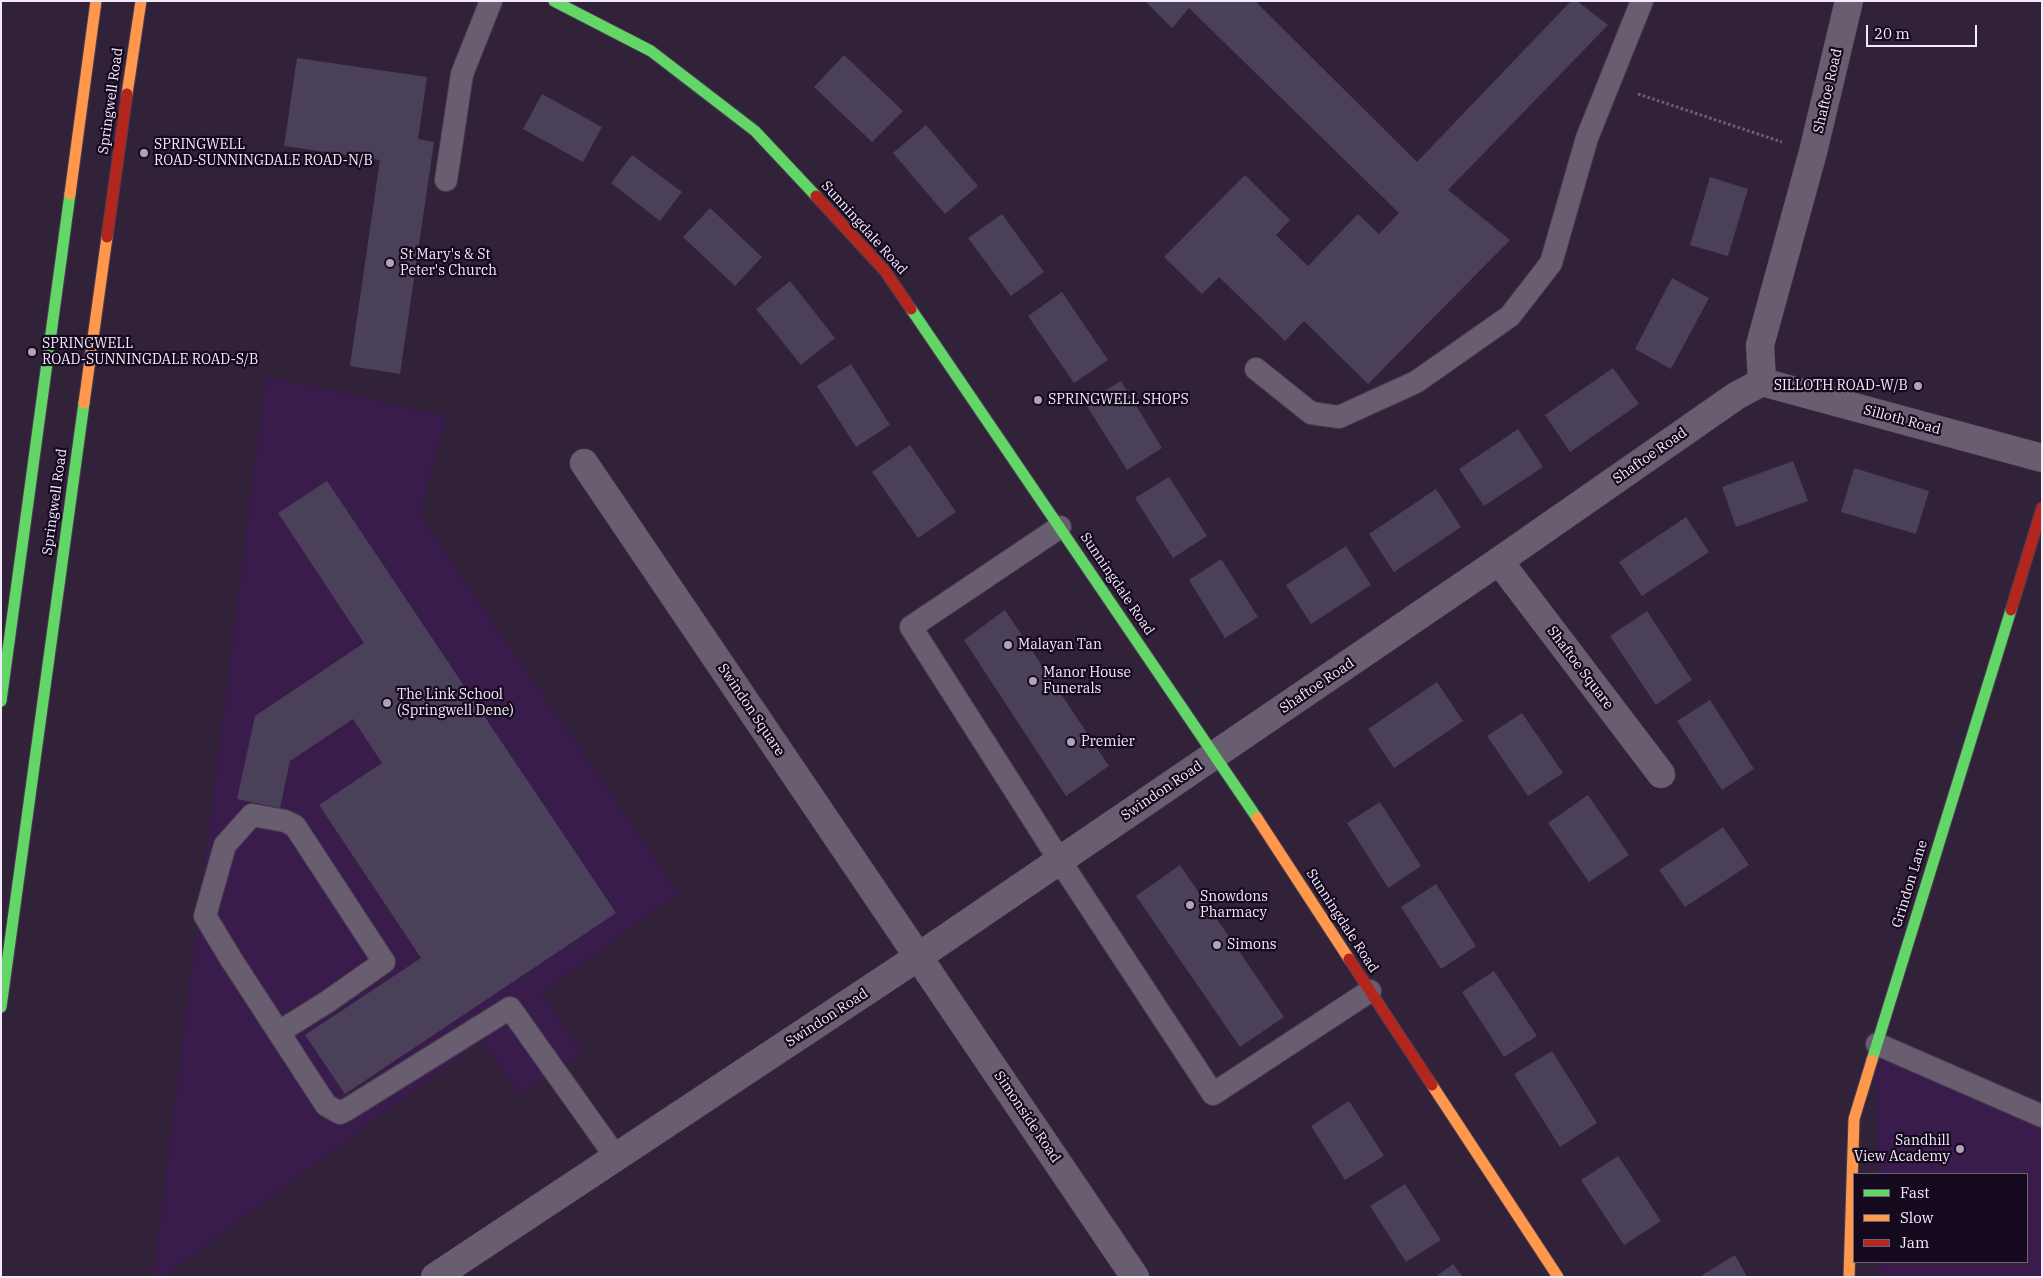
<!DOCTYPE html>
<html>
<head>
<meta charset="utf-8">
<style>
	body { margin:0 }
	#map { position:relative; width:2043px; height:1278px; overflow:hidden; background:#31223a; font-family:"IBM Plex Serif",serif }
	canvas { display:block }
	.frame { position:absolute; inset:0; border:2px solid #f3eafb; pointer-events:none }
	.legend { position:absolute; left:1853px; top:1173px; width:175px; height:90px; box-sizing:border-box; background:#15091d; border:1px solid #6e6376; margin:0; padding:6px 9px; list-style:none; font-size:15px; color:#f3eafb }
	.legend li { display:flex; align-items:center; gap:10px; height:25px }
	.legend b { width:25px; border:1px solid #6e6376 }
	.scale { position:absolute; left:1866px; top:25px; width:111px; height:22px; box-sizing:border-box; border:2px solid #f3eafb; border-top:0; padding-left:6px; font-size:15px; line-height:18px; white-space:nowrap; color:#f3eafb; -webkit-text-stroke:4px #15091d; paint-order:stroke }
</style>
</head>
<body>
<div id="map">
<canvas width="2043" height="1278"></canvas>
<div class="frame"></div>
<ul class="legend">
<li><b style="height:6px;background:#63d668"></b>Fast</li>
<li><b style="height:6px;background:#ff974d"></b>Slow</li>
<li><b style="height:6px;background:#b3261e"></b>Jam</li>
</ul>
<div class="scale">20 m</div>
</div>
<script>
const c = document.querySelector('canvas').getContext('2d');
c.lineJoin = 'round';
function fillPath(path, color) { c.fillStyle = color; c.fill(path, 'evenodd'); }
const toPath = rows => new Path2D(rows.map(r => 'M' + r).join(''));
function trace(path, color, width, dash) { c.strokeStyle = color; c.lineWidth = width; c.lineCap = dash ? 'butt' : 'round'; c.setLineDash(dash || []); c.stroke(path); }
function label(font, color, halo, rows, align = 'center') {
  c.font = font + ' "IBM Plex Serif",serif'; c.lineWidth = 4.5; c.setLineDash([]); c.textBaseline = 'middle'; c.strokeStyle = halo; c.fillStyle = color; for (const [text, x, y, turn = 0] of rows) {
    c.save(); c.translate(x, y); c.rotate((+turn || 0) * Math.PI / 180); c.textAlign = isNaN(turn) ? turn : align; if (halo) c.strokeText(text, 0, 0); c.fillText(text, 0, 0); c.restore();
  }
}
const built = toPath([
	[266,376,447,416,419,514,679,893,541,994,583,1052,520,1096,482,1041,163,1277,153,1277],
	[1875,1052,2042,1123,2042,1277,1881,1277,1881,1262,2027,1262,2027,1174,1878,1174]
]);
const building = toPath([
	[1145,1,1255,1,1417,162,1571,1,1577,1,1608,25,1448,190,1510,240,1368,384,1304,321,1285,341,1219,277,1202,294,1164,257,1245,175,1290,220,1276,235,1308,266,1358,214,1379,234,1399,213,1189,8,1172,28],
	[844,55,903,111,872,142,814,87],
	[297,58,427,77,418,139,434,142,400,374,350,366,380,160,284,146],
	[542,94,602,127,583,162,523,129],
	[926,125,978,186,945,214,893,153],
	[632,155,682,192,660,221,611,183],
	[1710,177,1748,189,1728,256,1690,245],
	[710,208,762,257,735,286,683,237],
	[1002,214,1044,272,1011,296,968,238],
	[1672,278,1709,298,1671,369,1635,349],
	[790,281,835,338,801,365,756,309],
	[1062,292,1108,360,1074,383,1028,316],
	[851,364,890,425,856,447,817,386],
	[1613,368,1639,404,1570,452,1545,415],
	[1121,381,1162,448,1127,470,1085,403],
	[1518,429,1543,467,1484,506,1459,469],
	[910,445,956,512,918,538,872,472],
	[1793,461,1808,501,1736,527,1722,487],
	[1854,468,1929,491,1916,534,1841,512],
	[1169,477,1207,536,1173,558,1135,498],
	[327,481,616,913,345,1094,305,1035,421,958,319,805,382,763,353,719,290,761,280,808,237,799,255,716,364,643,278,513],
	[1436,489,1461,527,1394,572,1369,534],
	[1686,517,1709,552,1642,596,1619,562],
	[1346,546,1371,585,1311,624,1286,585],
	[1221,559,1258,617,1225,638,1189,580],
	[1005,610,1109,766,1066,796,964,640],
	[1647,611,1692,680,1656,705,1610,636],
	[1437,682,1463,721,1394,768,1368,729],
	[1710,700,1754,769,1722,790,1677,721],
	[1522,713,1563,773,1528,796,1487,736],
	[1588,795,1629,855,1589,882,1548,823],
	[1380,802,1421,866,1388,888,1347,823],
	[1723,827,1749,865,1685,907,1659,870],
	[1180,865,1284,1017,1240,1047,1136,896],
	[1436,884,1476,946,1441,969,1401,907],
	[1494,971,1537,1036,1504,1057,1462,992],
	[1552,1051,1597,1123,1560,1147,1514,1074],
	[1349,1101,1384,1156,1345,1180,1311,1126],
	[1618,1156,1661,1221,1624,1245,1581,1180],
	[1405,1184,1441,1240,1406,1262,1370,1206],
	[1735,1255,1747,1277,1699,1277],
	[1453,1264,1463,1277,1435,1277]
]);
const path = toPath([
	[1638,94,1782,142]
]);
const lane = toPath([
	[446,180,462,74,491,1],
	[1256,369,1311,413,1339,417,1416,382,1510,316,1551,263,1587,138,1642,1],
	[1060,527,911,627,1060,861,1213,1094,1370,991],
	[279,1032,327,1002,384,962,295,826,285,821,252,815,225,845,205,916,231,959,326,1105,340,1113,346,1110,510,1008,616,1157],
	[1877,1044,2042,1116]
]);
const street = toPath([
	[1762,382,1760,345,1813,152,1849,1],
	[1762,382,2042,458],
	[584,463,1135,1277],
	[1499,561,1661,774],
	[435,1277,918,957,1499,561,1736,396,1762,382]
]);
const fast = toPath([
	[554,1,651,51,755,131,816,196],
	[911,309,1257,818],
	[1,701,70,194],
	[1,1007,84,403],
	[1872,1060,2011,610]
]);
const slow = toPath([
	[127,94,141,1],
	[70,194,96,1],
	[84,403,107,237],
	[1257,818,1349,959],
	[1432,1085,1558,1277],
	[1849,1277,1854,1119,1872,1060]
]);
const jam = toPath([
	[816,196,885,271,911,309],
	[107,237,127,94],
	[2011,610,2042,508],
	[1349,959,1432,1085]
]);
const markers = [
	[144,153,5,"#afa4b7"],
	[390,263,5,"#afa4b7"],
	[32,352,5,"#afa4b7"],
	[1918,386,5,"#afa4b7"],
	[1038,400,5,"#afa4b7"],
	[1008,645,5,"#afa4b7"],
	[1033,681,5,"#afa4b7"],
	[387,703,5,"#afa4b7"],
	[1071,742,5,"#afa4b7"],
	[1190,905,5,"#afa4b7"],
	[1217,945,5,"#afa4b7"],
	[1960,1149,5,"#afa4b7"]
];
const streetNames = [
	["Shaftoe Road",1828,91,-77],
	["Springwell Road",111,101,-82],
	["Sunningdale Road",864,228,48],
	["Silloth Road",1902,420,15],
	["Shaftoe Road",1650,456,-35],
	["Springwell Road",55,502,-82],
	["Sunningdale Road",1117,584,56],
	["Shaftoe Square",1580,668,53],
	["Shaftoe Road",1317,686,-34],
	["Swindon Square",751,710,56],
	["Swindon Road",1162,791,-34],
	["Grindon Lane",1910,884,-73],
	["Sunningdale Road",1342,921,57],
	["Swindon Road",827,1018,-33],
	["Simonside Road",1027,1117,56]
];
const poiNames = [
	["SPRINGWELL",154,145],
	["ROAD-SUNNINGDALE ROAD-N/B",154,161],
	["St Mary's & St",400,255],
	["Peter's Church",400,271],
	["SPRINGWELL",42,344],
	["ROAD-SUNNINGDALE ROAD-S/B",42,360],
	["SILLOTH ROAD-W/B",1908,386,"right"],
	["SPRINGWELL SHOPS",1048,400],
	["Malayan Tan",1018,645],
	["Manor House",1043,673],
	["Funerals",1043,689],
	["The Link School",397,695],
	["(Springwell Dene)",397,711],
	["Premier",1081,742],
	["Snowdons",1200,897],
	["Pharmacy",1200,913],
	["Simons",1227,945],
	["Sandhill",1950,1141,"right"],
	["View Academy",1950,1157,"right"]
];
fillPath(built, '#3a1c4c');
fillPath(building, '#4a4059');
trace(lane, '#483d50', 24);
trace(street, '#483d50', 29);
trace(fast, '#483d50', 13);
trace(slow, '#483d50', 13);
trace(jam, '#483d50', 13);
trace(path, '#6c6273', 3, [2.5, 2.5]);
trace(lane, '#695e70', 22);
trace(street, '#695e70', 28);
trace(fast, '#63d668', 11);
trace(slow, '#ff974d', 11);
trace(jam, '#b3261e', 11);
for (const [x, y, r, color] of markers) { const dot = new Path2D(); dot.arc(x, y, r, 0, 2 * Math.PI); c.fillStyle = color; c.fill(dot); trace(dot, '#15091d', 2); }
label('14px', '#f3eafb', '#15091d', streetNames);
label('14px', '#f3eafb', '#15091d', poiNames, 'left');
</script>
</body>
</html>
